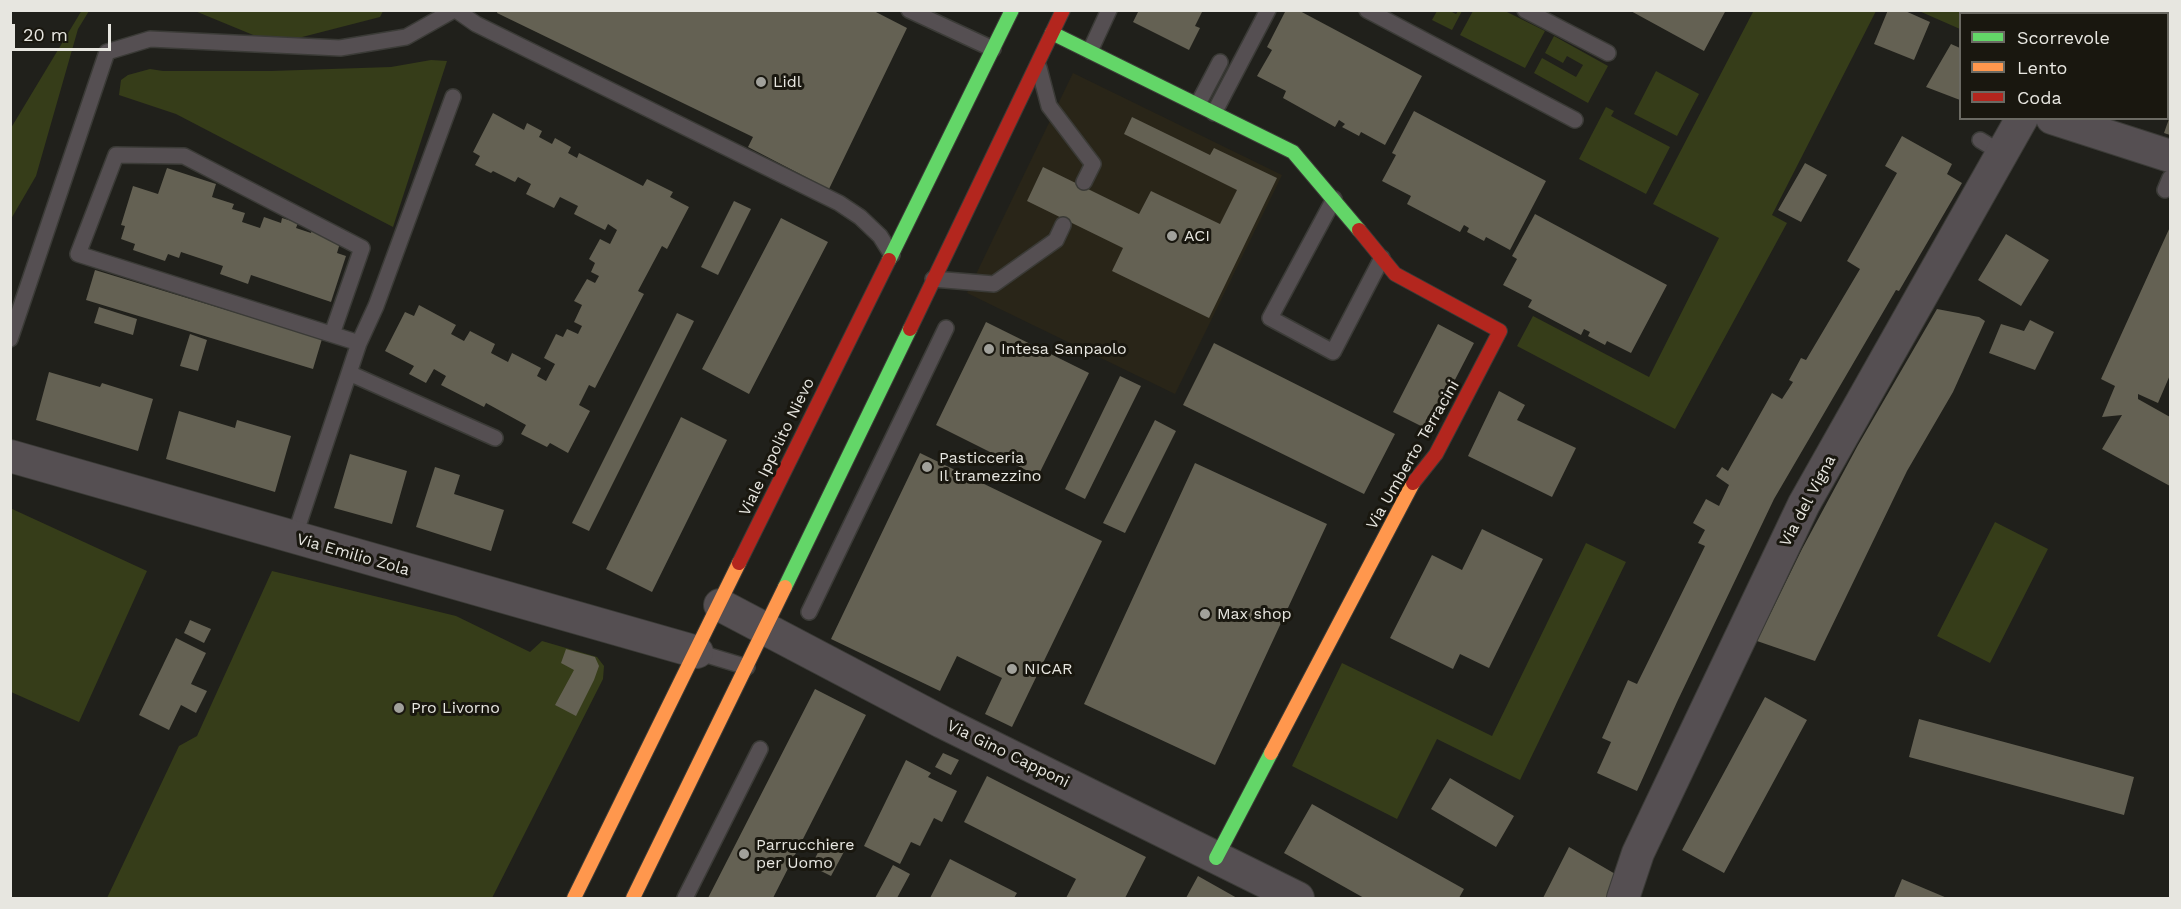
<!DOCTYPE html>
<html>
<head>
<meta charset="utf-8">
<style>
	body { margin:0 }
	#map { position:relative; width:2181px; height:909px; overflow:hidden; background:#20201b; font-family:"Work Sans",sans-serif }
	canvas { display:block }
	.frame { position:absolute; inset:0; border:12px solid #e7e6e0; pointer-events:none }
	.legend { position:absolute; left:1959px; top:12px; width:210px; height:108px; box-sizing:border-box; background:#19170f; border:2px solid #6b6a63; margin:0; padding:8px 10px; list-style:none; font-size:18px; color:#e7e6e0 }
	.legend li { display:flex; align-items:center; gap:12px; height:30px }
	.legend b { width:30px; border:2px solid #6b6a63 }
	.scale { position:absolute; left:12px; top:24px; width:99px; height:27px; box-sizing:border-box; border:3px solid #e7e6e0; border-top:0; padding-left:8px; font-size:18px; line-height:21px; white-space:nowrap; color:#e7e6e0; -webkit-text-stroke:4px #19170f; paint-order:stroke }
</style>
</head>
<body>
<div id="map">
<canvas width="2181" height="909"></canvas>
<div class="frame"></div>
<ul class="legend">
<li><b style="height:8px;background:#63d668"></b>Scorrevole</li>
<li><b style="height:8px;background:#ff974d"></b>Lento</li>
<li><b style="height:8px;background:#b3261e"></b>Coda</li>
</ul>
<div class="scale">20 m</div>
</div>
<script>
const c = document.querySelector('canvas').getContext('2d');
c.lineJoin = 'round';
function fillPath(path, color) { c.fillStyle = color; c.fill(path, 'evenodd'); }
const toPath = rows => new Path2D(rows.map(r => 'M' + r).join(''));
function trace(path, color, width, dash) { c.strokeStyle = color; c.lineWidth = width; c.lineCap = dash ? 'butt' : 'round'; c.setLineDash(dash || []); c.stroke(path); }
function label(font, color, halo, rows, align = 'center') {
  c.font = font + ' "Work Sans",sans-serif'; c.lineWidth = 6; c.setLineDash([]); c.textBaseline = 'middle'; c.strokeStyle = halo; c.fillStyle = color; for (const [text, x, y, turn = 0] of rows) {
    c.save(); c.translate(x, y); c.rotate((+turn || 0) * Math.PI / 180); c.textAlign = isNaN(turn) ? turn : align; if (halo) c.strokeText(text, 0, 0); c.fillText(text, 0, 0); c.restore();
  }
}
const built = toPath([
	[1073,73,1282,175,1175,394,967,293]
]);
const green = toPath([
	[82,10,89,11,78,29,36,176,11,219,11,128],
	[1754,10,1876,11,1772,215,1787,223,1675,429,1517,346,1533,316,1649,377,1719,238,1653,204],
	[195,11,383,11,380,17,275,44],
	[1437,11,1450,11,1456,14,1458,11,1462,11,1452,30,1432,20],
	[1473,11,1505,11,1545,31,1525,68,1460,35],
	[1919,11,2049,11,2048,14,1960,14,1960,29],
	[1554,36,1608,66,1588,103,1534,73,1542,58,1576,77,1583,65,1567,56,1563,63,1545,53],
	[431,60,447,61,393,227,176,114,119,95,121,80,128,75,150,69,163,71,271,71,391,67],
	[1656,71,1699,94,1677,136,1634,114],
	[1606,107,1614,111,1611,116,1670,147,1646,194,1579,159],
	[10,508,147,571,79,722,11,692],
	[1995,522,2048,549,1990,663,1937,636],
	[1586,543,1626,562,1520,780,1437,739,1397,819,1292,766,1342,663,1492,736],
	[272,571,456,616,530,652,542,641,597,657,604,666,603,679,492,898,107,898,179,746,197,736]
]);
const building = toPath([
	[498,10,872,10,907,28,829,189,748,147,753,137,497,13],
	[1139,10,1203,10,1195,26,1200,28,1189,50,1133,22],
	[1286,10,1298,10,1422,76,1385,145,1361,132,1359,136,1342,127,1345,124,1339,120,1335,127,1283,98,1286,91,1257,76,1272,50,1267,47],
	[1629,10,1726,10,1704,51],
	[1888,10,1903,10,1930,22,1914,60,1874,44],
	[2105,10,2170,10,2170,30,2168,36,2168,14,2104,14],
	[1951,44,1960,48,1960,100,1926,87],
	[1414,111,1546,181,1510,250,1486,237,1484,241,1467,232,1469,228,1464,225,1460,232,1407,204,1411,196,1382,181,1396,155,1392,153],
	[493,113,524,130,527,123,542,131,539,137,552,144,555,138,571,147,568,153,577,158,579,153,643,186,647,179,673,192,670,197,689,207,667,249,662,246,638,291,644,294,595,388,589,385,579,405,590,411,568,453,550,443,547,447,521,434,526,425,486,403,484,407,441,385,446,376,434,369,426,383,409,374,414,366,385,351,405,312,414,316,419,305,456,325,451,334,464,341,470,331,495,344,491,353,508,362,512,353,541,368,537,376,546,381,555,364,544,358,556,334,563,337,567,329,578,334,582,326,574,322,582,305,574,301,587,279,595,283,599,276,591,272,595,263,589,259,600,239,610,244,617,230,608,224,605,230,574,214,578,206,560,197,554,208,526,194,531,184,518,177,515,182,493,171,491,173,475,165,480,156,473,152],
	[2170,116,2170,135,2164,133],
	[1132,117,1210,155,1214,148,1277,178,1209,318,1112,271,1123,248,1027,201,1043,167,1139,214,1151,191,1220,224,1237,190,1124,134],
	[1902,136,1952,164,1947,174,1962,183,1899,291,1896,290,1774,499,1677,702,1637,791,1597,773,1611,742,1602,738,1628,680,1637,684,1705,546,1698,543,1705,530,1693,523,1706,499,1719,506,1729,485,1716,476,1722,467,1728,471,1772,393,1782,399,1793,382,1789,380,1801,358,1806,360,1860,269,1847,261,1897,173,1885,166],
	[1805,163,1827,175,1801,222,1778,210],
	[167,168,216,184,212,197,234,204,232,209,245,213,242,222,260,228,264,217,281,223,282,218,298,223,296,228,311,233,312,228,327,234,326,238,340,243,337,253,346,256,331,302,251,275,248,284,220,274,223,266,181,252,179,258,168,254,165,261,133,250,135,244,121,239,125,226,121,225,133,186,158,194],
	[734,201,751,209,718,275,701,267],
	[1535,214,1667,285,1631,353,1607,341,1605,345,1588,336,1590,332,1584,329,1581,335,1528,307,1532,300,1503,285,1517,259,1512,256],
	[781,218,828,242,749,394,702,369],
	[2170,227,2170,375,2158,403,2138,394,2138,399,2170,417,2170,486,2102,449,2122,415,2102,417,2115,386,2101,379],
	[2006,234,2049,260,2021,306,1978,280],
	[95,270,322,339,313,369,86,300],
	[99,307,137,319,133,335,94,323],
	[1937,309,1979,317,1985,321,1953,392,1907,471,1815,661,1757,641,1802,549,1858,445],
	[677,313,694,321,589,531,572,523],
	[2030,320,2054,332,2035,370,1989,353,2001,324,2024,331],
	[986,322,1089,373,1038,476,936,425],
	[1438,324,1474,343,1429,430,1393,412],
	[190,334,207,340,198,371,180,366],
	[1214,343,1395,434,1364,494,1183,405],
	[49,372,100,387,102,383,153,399,138,451,36,420],
	[1120,376,1141,386,1085,499,1065,489],
	[1499,391,1525,405,1517,420,1576,448,1552,497,1468,456],
	[179,411,235,428,237,420,291,436,275,492,166,459],
	[681,417,727,440,652,592,606,569],
	[1155,420,1176,431,1125,533,1103,523],
	[920,453,1102,541,1012,727,985,714,1002,678,957,656,940,691,831,639],
	[350,454,407,471,392,524,334,508],
	[1195,463,1327,524,1215,765,1084,704],
	[435,467,460,475,454,494,504,510,491,551,416,527],
	[1482,529,1543,559,1489,668,1460,654,1453,669,1390,638,1432,555,1462,570],
	[190,620,211,629,204,643,184,633],
	[176,638,206,653,191,684,207,691,196,713,181,705,169,730,139,715],
	[566,649,595,657,599,666,594,680,576,716,555,705,574,670,561,663],
	[815,689,866,715,773,898,708,898],
	[1765,697,1807,720,1724,873,1682,850],
	[1919,719,2134,777,2124,815,1909,757],
	[943,753,959,760,951,775,935,767],
	[906,760,931,773,928,777,957,791,942,822,934,818,920,846,911,842,900,864,864,846],
	[987,776,1146,857,1125,898,1066,898,1076,879,964,822],
	[1450,778,1514,816,1496,847,1431,809],
	[1312,804,1464,889,1459,898,1364,898,1284,853],
	[826,837,846,848,831,876,811,866],
	[1569,847,1617,875,1606,898,1543,898],
	[950,859,1017,893,1014,898,930,898],
	[893,865,910,874,897,898,875,898],
	[1198,876,1237,898,1186,898],
	[1902,879,1947,898,1894,898]
]);
const lane = toPath([
	[456,10,476,24,839,203,860,217,880,236,892,255],
	[909,10,993,49],
	[1367,10,1575,120],
	[1525,10,1608,53],
	[1090,51,1109,10],
	[1039,68,1049,106,1093,164,1084,182],
	[1198,104,1220,62],
	[1214,113,1268,10],
	[1980,140,2003,154],
	[2165,190,2170,178],
	[1334,199,1270,318,1333,352,1382,258],
	[933,279,994,284,1056,240,1063,225],
	[10,339,107,52,150,39,340,48,406,37,454,10],
	[359,343,376,306,453,97],
	[349,373,495,438],
	[294,538,359,343,78,254,116,155,184,156,362,248,332,334],
	[809,612,946,328],
	[697,652,747,667],
	[685,898,760,749]
]);
const street = toPath([
	[2076,14,2077,10],
	[2052,118,2170,156],
	[10,456,697,652],
	[720,605,942,722,1298,898],
	[1623,898,1638,853,1804,504,2022,118]
]);
const fast = toPath([
	[1052,33,1293,152,1359,230],
	[889,260,1012,10],
	[785,587,910,329],
	[1216,858,1271,753]
]);
const slow = toPath([
	[1271,753,1413,483],
	[574,898,739,563],
	[633,898,785,587]
]);
const jam = toPath([
	[1359,230,1395,274,1500,331,1436,454,1413,483],
	[910,329,1063,10],
	[739,563,889,260]
]);
const markers = [
	[761,82,6,"#a1a19b"],
	[1172,236,6,"#a1a19b"],
	[989,349,6,"#a1a19b"],
	[927,467,6,"#a1a19b"],
	[1205,614,6,"#a1a19b"],
	[1012,669,6,"#a1a19b"],
	[399,708,6,"#a1a19b"],
	[744,854,6,"#a1a19b"]
];
const poiNames = [
	["Lidl",773,82],
	["ACI",1184,236],
	["Intesa Sanpaolo",1001,349],
	["Pasticceria",939,458],
	["Il tramezzino",939,476],
	["Max shop",1217,614],
	["NICAR",1024,669],
	["Pro Livorno",411,708],
	["Parrucchiere",756,845],
	["per Uomo",756,863]
];
const streetNames = [
	["Viale Ippolito Nievo",777,447,-64],
	["Via Umberto Terracini",1413,455,-60],
	["Via del Vigna",1808,501,-62],
	["Via Emilio Zola",353,555,16],
	["Via Gino Capponi",1008,754,26]
];
fillPath(built, '#292518');
fillPath(green, '#363d19');
fillPath(building, '#646153');
trace(lane, '#3b3b37', 18);
trace(street, '#3b3b37', 34);
trace(fast, '#3b3b37', 16);
trace(slow, '#3b3b37', 16);
trace(jam, '#3b3b37', 16);
trace(lane, '#554f52', 15);
trace(street, '#554f52', 32);
trace(fast, '#63d668', 14);
trace(slow, '#ff974d', 14);
trace(jam, '#b3261e', 14);
for (const [x, y, r, color] of markers) { const dot = new Path2D(); dot.arc(x, y, r, 0, 2 * Math.PI); c.fillStyle = color; c.fill(dot); trace(dot, '#19170f', 2); }
label('16px', '#e7e6e0', '#19170f', poiNames, 'left');
label('16px', '#e7e6e0', '#19170f', streetNames);
</script>
</body>
</html>
